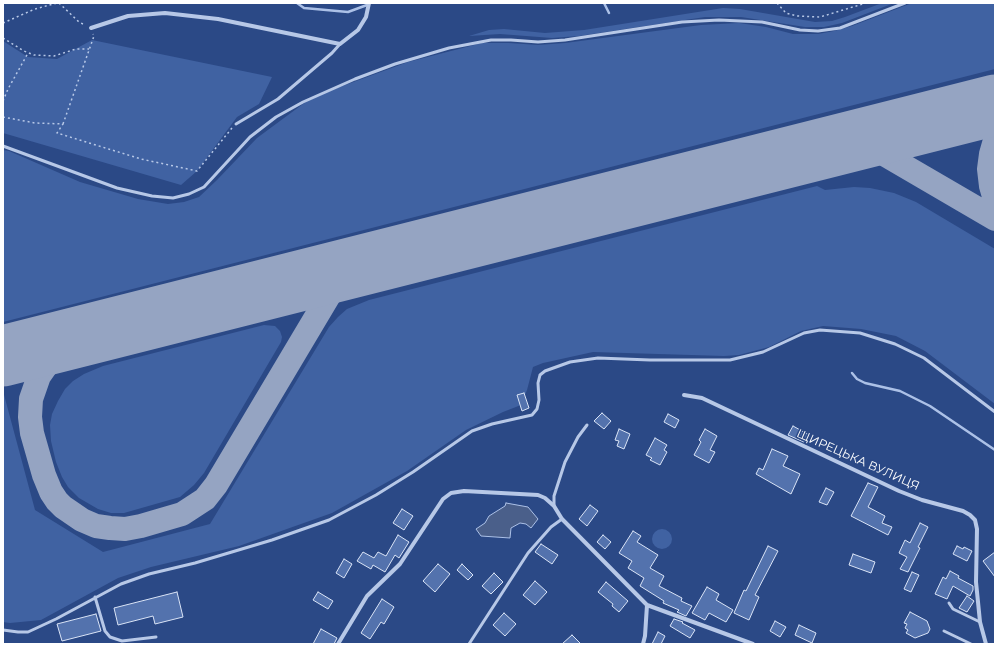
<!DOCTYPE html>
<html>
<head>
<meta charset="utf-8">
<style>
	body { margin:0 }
	#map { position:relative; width:998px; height:647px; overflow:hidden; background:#2b4986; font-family:Montserrat,sans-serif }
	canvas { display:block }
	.frame { position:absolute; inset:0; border:4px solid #fff; pointer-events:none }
</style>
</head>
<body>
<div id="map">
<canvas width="998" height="647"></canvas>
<div class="frame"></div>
</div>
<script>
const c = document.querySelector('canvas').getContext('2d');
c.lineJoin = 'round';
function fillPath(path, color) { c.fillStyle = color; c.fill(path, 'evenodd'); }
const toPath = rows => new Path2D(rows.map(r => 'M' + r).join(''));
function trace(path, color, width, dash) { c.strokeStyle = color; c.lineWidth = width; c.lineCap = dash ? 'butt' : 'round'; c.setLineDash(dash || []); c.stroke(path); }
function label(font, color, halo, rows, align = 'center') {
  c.font = font + ' Montserrat,sans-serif'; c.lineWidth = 3; c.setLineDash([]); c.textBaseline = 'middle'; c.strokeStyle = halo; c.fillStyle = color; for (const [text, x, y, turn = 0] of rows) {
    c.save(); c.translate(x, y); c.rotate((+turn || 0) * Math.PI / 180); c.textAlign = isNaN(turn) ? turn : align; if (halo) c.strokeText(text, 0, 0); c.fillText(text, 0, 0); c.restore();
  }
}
const green = toPath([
	[882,3,894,3,842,23,824,27,805,27,741,17,705,17,579,36,552,38,500,34,469,36,489,30,504,29,545,33,584,30,723,8,740,9,815,22,832,21,845,17],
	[912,3,995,3,995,69,3,322,3,150,9,151,80,182,138,199,168,204,184,202,199,197,217,180,257,138,307,101,337,88,408,62,482,43,509,43,538,45,565,43,701,25,739,23,766,27,793,34,818,34,834,31,852,26],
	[92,40,272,77,259,104,237,117,197,171,181,185,3,133,3,41,28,57,57,59],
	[817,186,825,190,854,187,870,188,894,193,916,202,995,249,995,404,925,351,896,336,861,329,823,326,801,331,769,347,739,355,724,356,593,352,543,363,533,367,527,390,521,405,503,412,466,430,407,471,332,513,239,546,151,567,118,578,41,620,10,623,3,622,3,391,35,510,103,552,210,524,329,327,338,317,347,309,369,300],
	[264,325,275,326,280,331,282,337,281,342,204,473,194,485,180,497,124,513,111,513,98,509,79,498,68,487,62,477,56,462,51,441,50,425,52,414,58,401,65,389,73,381,84,374,103,366],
	'652 539a10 10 0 1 1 20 0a10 10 0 1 1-20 0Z'
]);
const water = toPath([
	[506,503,528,507,538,519,531,528,526,524,520,523,511,528,510,538,481,536,476,529,485,523,489,516,505,506,506,503]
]);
const stream = toPath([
	[297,3,304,8,348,12,367,5],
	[604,3,609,13],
	[852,373,857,379,865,383,900,391,930,406,995,450]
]);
const taxiway = toPath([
	[995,140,991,154,989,169,991,186,995,200],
	[827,147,854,146,866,147,882,153,995,219],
	[86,336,66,344,53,356,39,376,31,399,30,417,32,433,44,475,51,492,57,501,63,507,82,520,96,526,110,528,125,529,141,526,182,514,205,499,216,485,331,292,342,279,356,270,387,259]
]);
const runway = toPath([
	[3,356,995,105]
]);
const building = toPath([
	[524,393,529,408,522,411,517,395,524,393],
	[602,413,611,421,604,429,594,421,602,413],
	[668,414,679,420,675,428,664,422,668,414],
	[793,426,809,435,804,442,788,435,793,426],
	[619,429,630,434,624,449,617,446,619,441,615,440,619,429],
	[705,429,717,436,710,450,715,452,709,463,694,455,701,442,699,440,705,429],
	[655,438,667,445,664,450,667,452,660,465,650,460,652,458,646,455,655,438],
	[772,449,788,456,783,466,800,474,791,494,756,474,759,468,763,470,772,449],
	[868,483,878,487,868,507,885,516,882,523,892,527,888,535,851,516,868,483],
	[826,488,834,492,827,505,819,502,826,488],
	[590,505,598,511,587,526,579,519,590,505],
	[402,509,413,516,404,530,393,523,402,509],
	[920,523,928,527,918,547,920,548,908,572,900,569,907,557,899,553,905,540,910,543,920,523],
	[633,531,641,536,637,542,658,555,650,568,664,576,659,586,682,598,681,601,692,606,686,616,677,612,679,610,663,603,664,601,640,586,644,578,628,568,632,561,619,553,633,531],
	[398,535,409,542,399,558,395,555,385,572,373,565,371,569,357,561,363,552,374,558,378,552,386,556,398,535],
	[603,535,611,542,605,549,597,542,603,535],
	[541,544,558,555,552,564,535,552,541,544],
	[768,546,778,551,755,595,759,597,749,620,734,613,744,590,746,591,768,546],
	[957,546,963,549,964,547,972,551,967,561,953,554,957,546],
	[995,552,995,577,983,561,995,552],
	[853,554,875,562,871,573,849,565,853,554],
	[344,559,352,564,344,578,336,573,344,559],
	[438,564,450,574,435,592,423,581,438,564],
	[462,564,473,575,468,580,457,570,462,564],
	[950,571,959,576,958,578,973,586,973,590,970,596,953,586,947,599,935,594,943,577,946,579,950,571],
	[912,572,919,575,911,592,904,589,912,572],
	[494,573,503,582,491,594,482,586,494,573],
	[535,581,547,592,535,605,523,595,535,581],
	[606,582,628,601,619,612,612,606,613,604,598,592,606,582],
	[707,587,719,594,716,600,733,610,726,622,709,613,705,620,692,613,707,587],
	[177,592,183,617,155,624,153,616,118,625,114,608,177,592],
	[318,592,333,601,328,609,313,600,318,592],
	[967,596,974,601,967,612,959,608,967,596],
	[382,599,394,607,384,624,381,622,370,639,361,633,382,599],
	[910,612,927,621,930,629,928,633,915,638,906,633,908,630,905,628,907,624,904,623,910,612],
	[504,613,516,624,505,636,493,625,504,613],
	[96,614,101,631,62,641,57,624,96,614],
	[674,619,683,622,682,623,695,630,690,638,670,626,674,619],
	[775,621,786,627,780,637,770,631,775,621],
	[799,625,816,633,812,643,795,635,799,625],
	[321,629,337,638,334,644,313,644,321,629],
	[658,632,665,636,661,644,652,644,658,632],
	[572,635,581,644,562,644,572,635]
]);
const path = toPath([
	[59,3,79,22,85,25],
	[777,3,786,13,797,16,820,17,866,3],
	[3,23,35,9,57,3],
	[3,38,24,51,34,55,54,56,76,49,89,49],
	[3,101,8,89,28,53],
	[3,117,35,123,63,124,57,133,141,159,197,171,232,128],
	[63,124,94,36,93,34]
]);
const service = toPath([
	[236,124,278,99,332,53,340,44],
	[3,146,117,188,152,196,173,198,189,194,204,187,250,137,276,117,303,102,355,79,395,64,449,48,491,40,511,40,538,42,565,40,682,22,719,20,762,22,800,30,818,31,840,28,905,3],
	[554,506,554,496,565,462,578,437,587,425],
	[95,597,105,631,110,637,122,641,156,637],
	[949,603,953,609,980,622],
	[3,630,18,632,28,632,56,619,121,584,149,574,195,563,272,540,329,520,376,495,413,472,472,431,492,424,532,415,537,409,539,400,538,383,540,375,545,371,570,362,598,358,650,360,730,360,763,352,804,333,820,330,860,333,895,344,924,358,995,412],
	[944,631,971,644],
	[469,644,528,553,551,527,562,519]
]);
const minor = toPath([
	[91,28,128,16,165,13,218,19,340,44,358,30,366,17,369,3],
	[684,395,702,398,899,491,922,500,963,511,970,515,975,520,977,529,976,582,980,622,986,644],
	[647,605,753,644],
	[338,644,367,596,400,564,443,499,451,493,464,491,538,495,545,498,554,506,562,519,647,605,645,636,643,644]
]);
const streetNames = [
	["ЩИРЕЦЬКА ВУЛИЦЯ",858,460,24]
];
fillPath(green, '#4062a2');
fillPath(water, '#4a5f8a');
trace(water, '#acc1e7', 1);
trace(stream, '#acc1e7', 2.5);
trace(taxiway, '#95a4c2', 24);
trace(runway, '#95a4c2', 61);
fillPath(building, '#5372ad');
trace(building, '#dae4f6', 1);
trace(path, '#b7c8e7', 1.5, [2, 3]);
trace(service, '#b7c8e7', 3);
trace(minor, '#b7c8e7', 4);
label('12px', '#fff', '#2b4986', streetNames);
</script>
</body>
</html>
